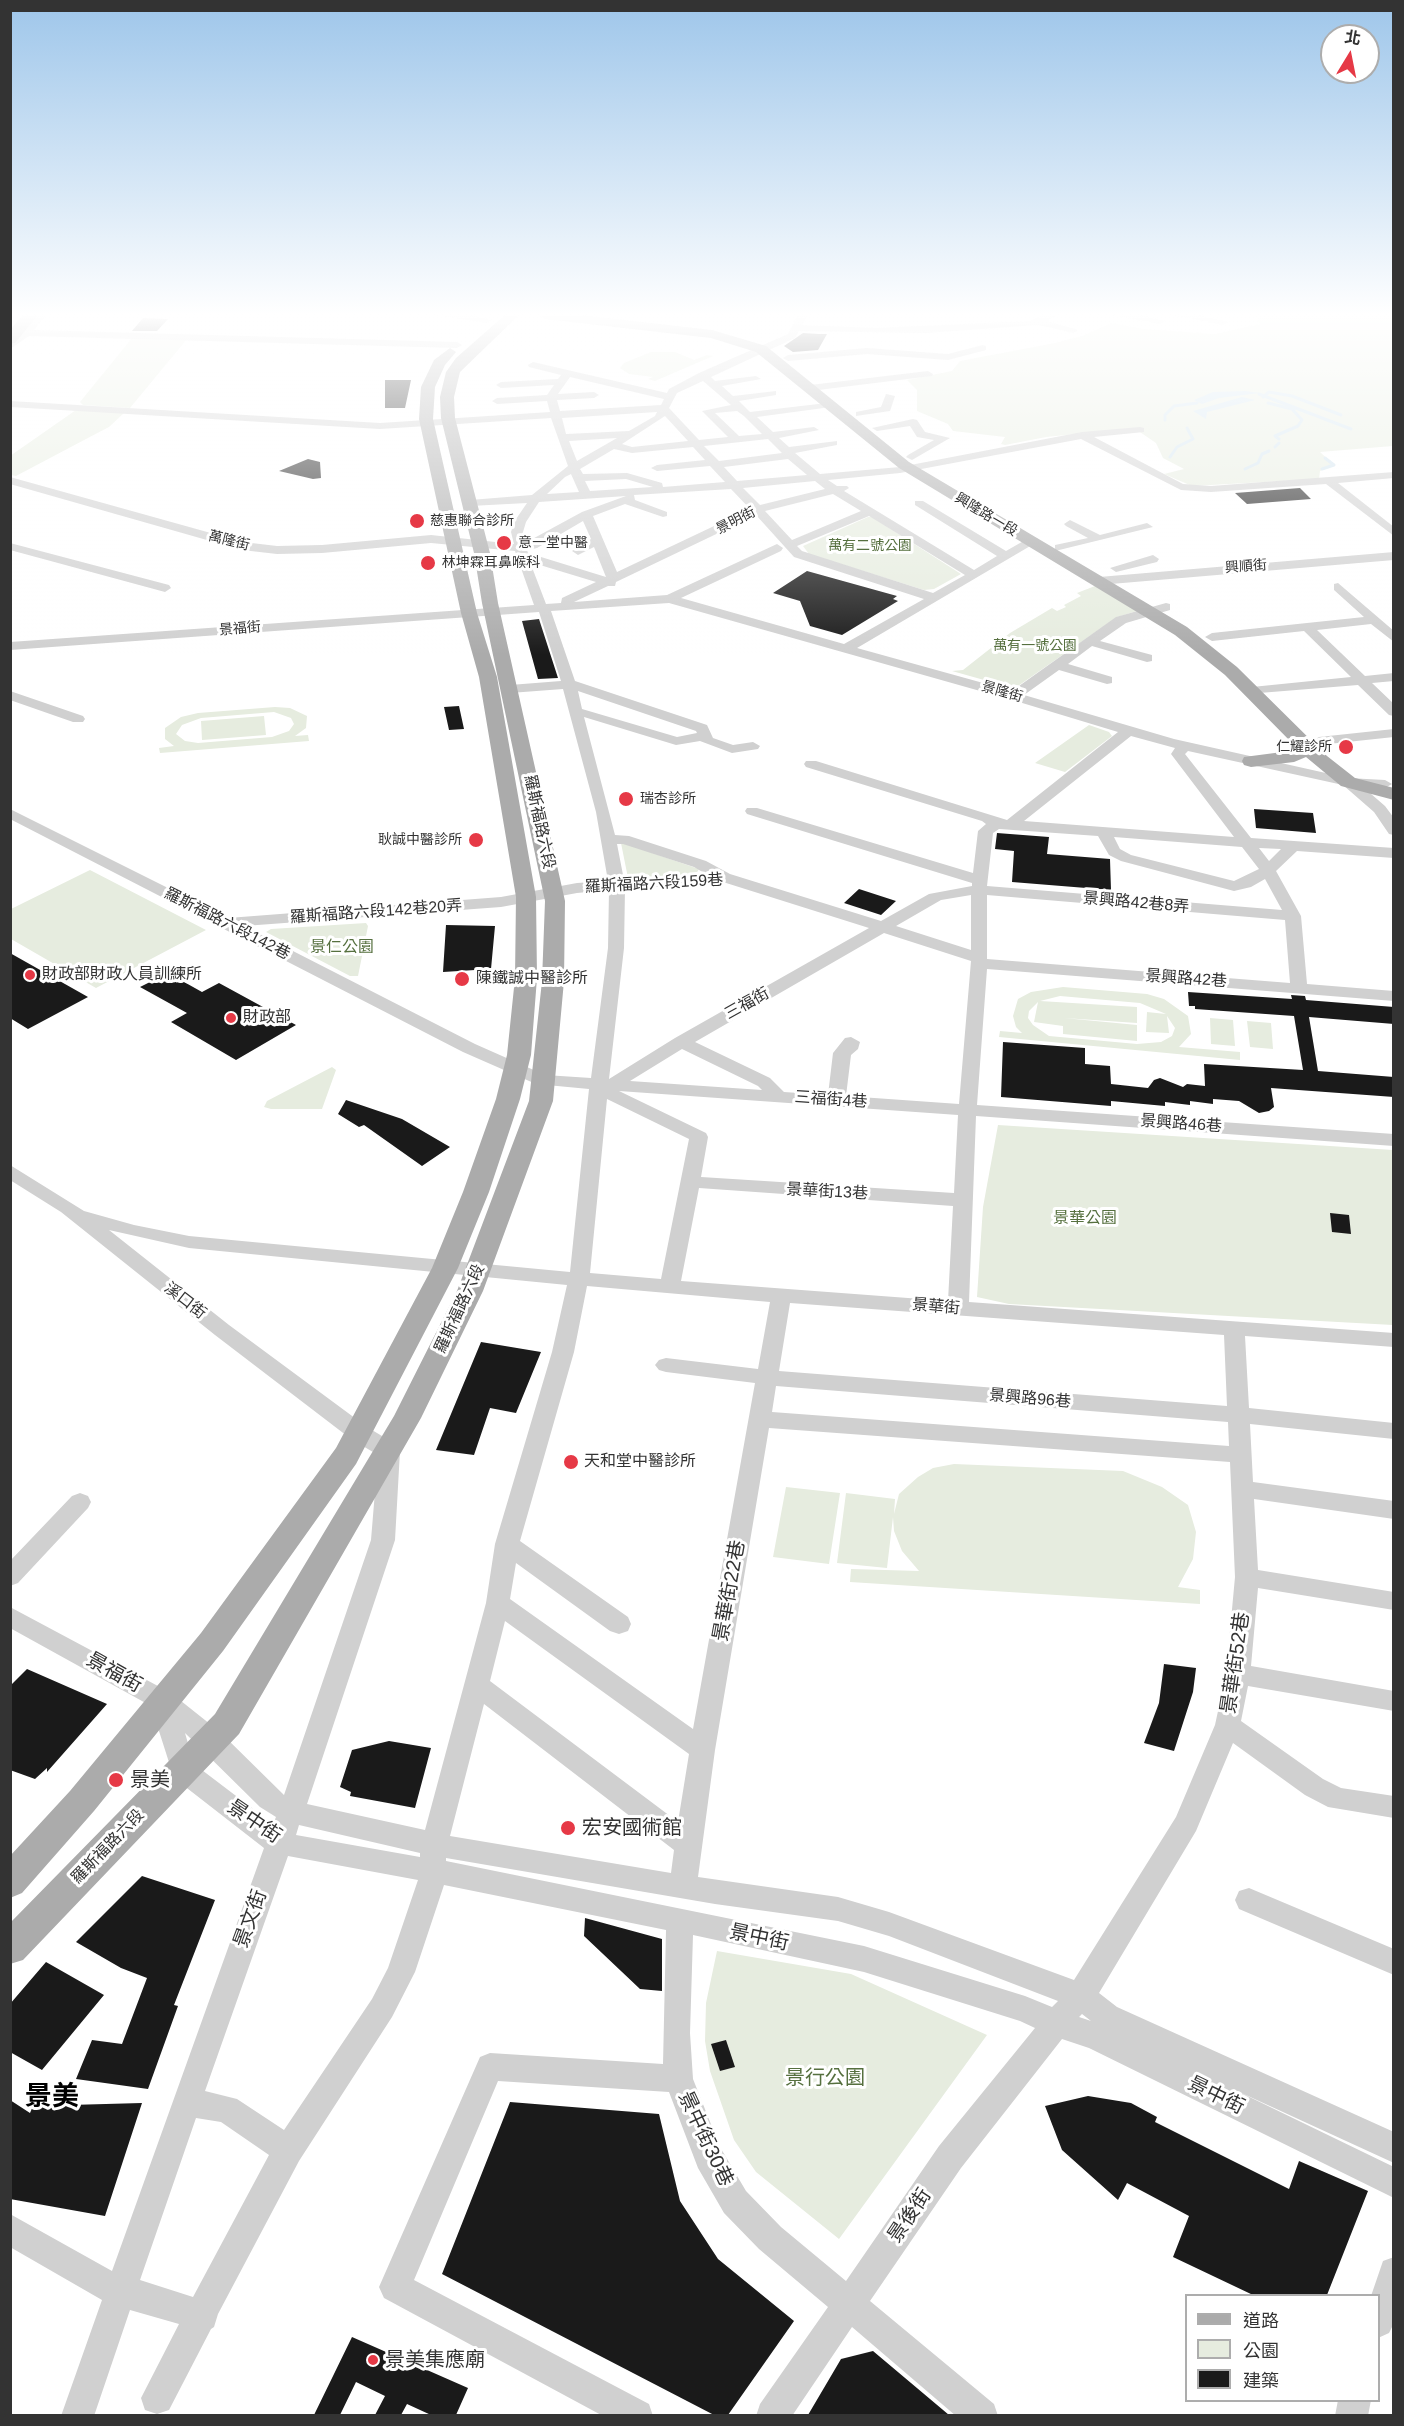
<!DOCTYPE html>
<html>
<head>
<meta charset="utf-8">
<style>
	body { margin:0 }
	#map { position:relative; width:1404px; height:2426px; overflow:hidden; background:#fff; font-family:Arial,"Noto Sans TC",sans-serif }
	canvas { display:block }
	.frame { position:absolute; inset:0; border:12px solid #333; pointer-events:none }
	.legend { position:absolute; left:1185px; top:2294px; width:195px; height:108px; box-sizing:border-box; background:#fff; border:2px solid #adadad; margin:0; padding:8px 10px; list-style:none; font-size:18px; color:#333 }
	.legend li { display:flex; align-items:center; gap:12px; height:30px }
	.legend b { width:30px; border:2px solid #adadad }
	.north { position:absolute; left:1320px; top:24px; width:60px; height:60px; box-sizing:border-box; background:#fff; border:2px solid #adadad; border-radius:50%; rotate:10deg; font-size:16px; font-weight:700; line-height:24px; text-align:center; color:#333 }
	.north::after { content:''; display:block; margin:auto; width:21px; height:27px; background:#e63946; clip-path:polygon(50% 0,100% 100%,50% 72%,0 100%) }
</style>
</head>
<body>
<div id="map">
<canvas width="1404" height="2426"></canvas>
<div class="frame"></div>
<ul class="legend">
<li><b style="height:8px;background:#ababab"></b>道路</li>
<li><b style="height:16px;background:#e6ecdf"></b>公園</li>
<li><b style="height:16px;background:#1a1a1a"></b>建築</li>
</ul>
<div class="north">北</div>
</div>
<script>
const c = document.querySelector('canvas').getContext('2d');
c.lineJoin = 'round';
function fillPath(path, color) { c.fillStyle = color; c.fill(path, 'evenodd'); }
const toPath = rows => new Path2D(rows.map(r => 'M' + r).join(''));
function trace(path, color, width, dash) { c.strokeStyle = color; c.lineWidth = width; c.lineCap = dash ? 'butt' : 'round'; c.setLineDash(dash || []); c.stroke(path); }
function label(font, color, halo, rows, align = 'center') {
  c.font = font + ' Arial,"Noto Sans TC",sans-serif'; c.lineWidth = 6; c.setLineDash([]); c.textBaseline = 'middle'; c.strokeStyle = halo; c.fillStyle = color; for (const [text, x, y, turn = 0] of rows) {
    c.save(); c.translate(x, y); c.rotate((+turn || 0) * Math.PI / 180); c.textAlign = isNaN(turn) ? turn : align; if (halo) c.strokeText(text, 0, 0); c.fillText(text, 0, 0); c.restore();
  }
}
const green = toPath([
	[1255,315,1393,315,1393,446,1320,452,1334,465,1320,471,1319,479,1192,486,1164,474,1184,469,1163,458,1156,443,1134,428,1046,437,1005,445,1001,444,1005,437,953,431,948,424,917,411,917,390,907,380,952,371,960,361,1055,343,1082,336,1112,323,1144,329,1215,334,1260,324],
	[132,338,187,339,130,408,83,405,80,402],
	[651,352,675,352,694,360,707,355,713,356,655,381,648,379,653,377,629,374,620,368,624,363],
	[76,410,124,413,109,427,86,439,16,476,11,475,10,456],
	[868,517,872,517,961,574,934,589,924,590,809,554,803,546],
	[1095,586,1137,611,1117,617,1018,686,1009,687,952,671,963,670,1010,633,1052,608,1057,611,1066,607,1064,605,1081,596,1077,593],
	[275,707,290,708,307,716,306,728,295,736,308,735,309,741,160,753,159,748,174,746,165,739,165,728,181,717,198,713],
	[274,712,291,718,294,724,289,731,272,737,198,743,185,741,176,734,182,725,201,718],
	[264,716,266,735,202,740,201,721],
	[1089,725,1109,732,1112,736,1065,772,1035,763],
	[621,843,623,843,699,869,696,874,628,878],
	[90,870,206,930,96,988,11,939,11,909],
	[366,923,368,926,358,976,350,976,266,932,271,929],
	[1063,987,1147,994,1164,999,1188,1016,1191,1034,1179,1047,1240,1052,1240,1060,999,1037,1000,1031,1022,1033,1016,1027,1013,1016,1018,999,1031,992],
	[1060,996,1140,1003,1166,1014,1147,1012,1146,1032,1169,1033,1167,1016,1175,1028,1172,1036,1161,1042,1137,1044,1049,1036,1033,1025,1028,1018,1029,1011,1038,1002,1034,1022,1063,1026,1063,1034,1137,1041,1137,1025,1064,1018,1137,1023,1137,1007,1040,1001],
	[1210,1018,1233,1020,1235,1046,1211,1044],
	[1247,1021,1271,1023,1273,1049,1250,1047],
	[332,1067,336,1070,322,1109,271,1109,264,1107,267,1101],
	[998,1125,1393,1150,1393,1325,1009,1304,977,1297,983,1207],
	[954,1464,1123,1471,1162,1487,1188,1505,1196,1532,1193,1559,1178,1587,1200,1590,1200,1604,850,1582,851,1569,919,1571,902,1551,894,1531,893,1517,887,1568,837,1563,846,1493,895,1499,894,1514,899,1494,918,1477,933,1468],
	[786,1487,840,1493,829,1564,773,1557],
	[717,1951,851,1974,987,2035,839,2239,756,2172,734,2140,710,2071,705,2041,706,2003]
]);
const water = toPath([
	[1245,391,1260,393,1219,398,1202,404,1194,400,1213,392],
	[1242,397,1255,400,1207,412,1206,419,1193,411]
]);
const stream = toPath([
	[1259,394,1351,429],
	[1263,397,1269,392,1292,396,1341,415],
	[1268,403,1292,409,1302,420,1298,426,1275,436,1279,439],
	[1165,420,1165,415,1174,406,1197,403],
	[1275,447,1279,443],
	[1170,457,1177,447,1193,439,1187,428],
	[1245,469,1258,463,1262,454,1269,451],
	[1322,469,1334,465,1325,458]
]);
const building = toPath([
	[143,318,168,319,157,331,132,331],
	[803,333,819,334,827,334,818,350,793,352,784,346],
	[385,380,411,380,405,408,385,408],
	[308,459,320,462,321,478,313,479,279,471],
	[1300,488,1311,499,1247,504,1235,493],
	[807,571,897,596,893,599,898,601,842,635,810,626,800,601,773,593],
	[539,619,558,678,538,679,522,621],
	[459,706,464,729,449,730,444,707],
	[1254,809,1313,813,1316,833,1256,828],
	[997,833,1049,837,1047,854,1110,859,1111,890,1012,882,1014,851,995,849],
	[859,889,896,901,881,915,844,903],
	[446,925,495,926,491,969,443,972],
	[10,953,88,997,28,1029,10,1018],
	[168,973,202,992,219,983,296,1025,236,1060,171,1022,187,1013,140,987],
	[1188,992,1292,999,1291,995,1305,996,1306,1000,1394,1007,1394,1024,1309,1017,1318,1071,1394,1077,1394,1097,1271,1088,1274,1107,1269,1111,1259,1113,1239,1101,1213,1099,1213,1104,1190,1101,1190,1105,1165,1102,1165,1106,1111,1101,1111,1106,1001,1097,1003,1042,1085,1048,1085,1064,1110,1066,1111,1084,1148,1088,1154,1080,1160,1078,1183,1087,1187,1084,1205,1086,1204,1064,1303,1070,1294,1016,1195,1009,1195,1006,1189,1006],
	[346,1100,402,1119,450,1147,422,1166,364,1125,359,1127,338,1114],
	[1330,1213,1349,1215,1351,1234,1332,1232],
	[481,1342,541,1352,516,1413,490,1408,474,1455,436,1450],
	[1164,1664,1196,1668,1193,1692,1174,1751,1144,1743,1159,1703],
	[27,1669,107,1704,47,1772,47,1768,35,1779,10,1770,10,1686],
	[389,1741,431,1748,415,1808,350,1796,351,1792,340,1787,352,1750],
	[142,1876,215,1900,174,2005,178,2006,148,2089,76,2079,92,2040,122,2044,147,1978,121,1968,76,1942],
	[585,1918,662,1939,662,1991,640,1989,584,1936],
	[46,1962,104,1995,42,2070,10,2052,10,2004],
	[726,2040,735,2067,720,2071,711,2044],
	[1088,2096,1131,2103,1157,2117,1155,2122,1289,2189,1299,2161,1368,2191,1327,2295,1253,2295,1173,2257,1189,2216,1127,2183,1118,2200,1062,2150,1045,2106],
	[10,2100,30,2113,33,2106,142,2103,105,2216,10,2199],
	[510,2102,659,2114,680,2201,718,2259,794,2321,728,2415,714,2415,442,2274],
	[352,2337,468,2388,456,2415,431,2415,407,2404,401,2415,375,2415,385,2396,356,2382,340,2415,314,2415],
	[873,2351,949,2415,808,2415,841,2359]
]);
const minor = toPath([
	[37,315,46,315,34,330,457,342,462,345,457,348,29,336,10,349,10,341,37,315],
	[434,315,469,315,492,320,487,323,434,315],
	[798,315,808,315,802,325,876,328,1030,321,1043,315,1056,315,1047,321,1078,330,1073,333,1039,325,925,333,799,331,795,338,711,377,715,381,756,376,761,379,722,386,733,396,776,391,776,395,739,401,750,412,835,402,835,406,831,407,757,417,773,432,814,427,819,430,779,438,789,447,837,441,837,445,795,453,820,474,900,467,1082,432,1140,427,1144,428,1144,432,1094,437,1183,484,1211,486,1394,472,1394,478,1338,483,1394,527,1394,536,1326,484,1211,492,1181,490,1081,439,900,473,828,480,837,486,847,486,849,488,844,491,974,570,997,556,915,505,915,501,923,501,1006,551,1027,539,1037,542,857,648,1012,691,1116,617,1166,603,1170,604,1170,610,1126,623,1100,641,1152,655,1152,661,1147,662,1092,646,1068,664,1112,677,1112,683,1107,684,1059,670,1024,695,1174,739,1348,778,1385,780,1392,784,1385,788,1363,787,1385,806,1394,818,1394,835,1389,834,1374,812,1343,785,1188,751,1185,754,1251,838,1394,848,1394,858,1297,851,1276,871,1301,916,1307,984,1394,991,1394,1001,987,969,977,1105,1394,1134,1394,1146,976,1116,969,1302,1394,1333,1394,1347,1245,1336,1249,1408,1394,1423,1394,1439,1250,1424,1253,1482,1394,1501,1394,1519,1254,1499,1258,1570,1394,1592,1394,1610,1258,1588,1251,1666,1394,1691,1394,1711,1248,1686,1241,1721,1323,1779,1341,1788,1394,1796,1394,1818,1328,1807,1305,1795,1233,1743,1196,1831,1099,1993,1117,2007,1394,2132,1394,2163,1235,2090,1394,2167,1394,2198,1089,2048,1062,2039,961,2168,870,2301,994,2404,998,2416,956,2416,852,2327,792,2416,756,2416,760,2404,828,2307,759,2249,724,2213,698,2168,669,2092,498,2081,414,2280,649,2404,653,2416,603,2416,384,2298,379,2287,480,2057,490,2053,663,2064,666,1930,444,1885,415,1972,392,2017,299,2161,218,2314,214,2327,211,2329,169,2410,157,2414,145,2410,141,2398,179,2324,130,2310,94,2416,61,2416,102,2300,10,2247,10,2214,112,2271,264,1848,174,1778,151,1706,10,1628,10,1607,171,1693,220,1732,284,1795,371,1540,378,1455,351,1439,215,1335,61,1212,10,1180,10,1165,84,1211,134,1225,189,1236,570,1272,589,1089,536,1084,463,1052,10,819,10,809,228,918,501,897,577,883,608,881,596,812,563,689,510,693,503,689,510,685,561,681,539,612,10,650,10,642,534,605,515,551,431,543,322,553,277,554,242,550,10,484,10,477,243,542,277,546,322,545,431,535,514,544,511,532,514,522,527,503,470,506,464,503,470,500,532,495,568,466,551,418,380,429,10,407,10,401,380,423,550,412,547,401,497,404,492,401,497,398,547,395,554,385,501,388,496,385,501,382,558,379,561,375,529,367,528,365,533,362,667,393,669,389,699,373,788,334,798,315],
	[570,377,664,399,661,405,560,411,557,400,594,398,599,395,594,392,558,394,570,377],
	[703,381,731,405,702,411,728,437,699,440,669,408,677,393,703,381],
	[737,411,744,416,762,434,739,436,715,413,737,411],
	[657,412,655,416,629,431,566,434,562,418,657,412],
	[665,416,688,441,632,447,622,444,665,416],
	[617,438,577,461,569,441,617,438],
	[768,439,782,453,719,461,704,446,768,439],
	[693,447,705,460,657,465,651,468,657,471,710,466,725,482,663,487,662,483,627,473,583,474,580,469,614,449,632,453,693,447],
	[788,459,807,475,737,481,724,467,788,459],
	[571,474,579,492,547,494,565,477,571,474],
	[626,479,653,487,590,491,585,481,626,479],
	[815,481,825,489,760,505,743,488,815,481],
	[731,489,750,509,617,572,593,516,625,504,663,517,667,516,667,512,635,500,634,495,731,489],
	[833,494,861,511,792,540,765,511,833,494],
	[626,496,582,512,525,543,523,532,526,522,539,502,626,496],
	[756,515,794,557,924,599,844,644,681,598,781,551,783,548,777,544,667,595,574,602,608,586,615,586,616,582,756,515],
	[869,516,965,575,933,593,802,551,797,546,869,516],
	[583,521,591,539,572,551,578,555,594,547,606,577,528,553,527,550,537,548,583,521],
	[530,562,596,582,562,598,561,603,546,604,530,562],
	[669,603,1019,702,1118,732,1007,820,816,761,806,761,804,764,806,767,982,821,986,824,978,831,973,873,757,808,747,808,745,811,747,814,972,883,972,886,929,894,881,921,730,874,706,861,629,836,615,835,584,717,676,745,700,741,732,753,758,749,760,746,753,742,733,745,713,738,707,725,575,681,551,611,669,603],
	[578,691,696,731,697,733,677,737,582,709,578,691],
	[1131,736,1175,748,1171,754,1234,837,1024,821,1131,736],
	[999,829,1098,836,1109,855,1121,861,1234,891,1251,887,1265,879,1282,910,987,886,993,833,999,829],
	[1114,837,1242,847,1259,869,1234,881,1131,855,1120,849,1114,837],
	[617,844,623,844,694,867,706,874,624,880,617,844],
	[1259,848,1281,849,1269,861,1259,848],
	[723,882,869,928,675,1038,609,1079,624,948,625,889,723,882],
	[609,890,608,948,591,1078,545,1075,475,1044,244,926,501,907,577,893,609,890],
	[971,895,971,950,896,926,941,900,971,895],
	[987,895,1285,920,1290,983,987,959,987,895],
	[884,933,971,961,959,1104,846,1096,851,1055,858,1049,860,1042,851,1037,845,1038,833,1053,828,1095,784,1092,770,1078,695,1042,884,933],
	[682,1049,758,1086,762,1090,630,1081,682,1049],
	[619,1091,958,1115,954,1193,701,1177,708,1137,706,1133,619,1091],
	[607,1099,689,1139,661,1279,590,1273,607,1099],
	[699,1188,953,1206,948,1301,681,1281,699,1188],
	[109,1230,189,1248,567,1285,552,1352,495,1544,486,1603,425,1830,307,1804,395,1540,400,1451,397,1445,367,1427,229,1325,109,1230],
	[587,1286,770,1302,758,1369,666,1358,659,1360,655,1365,659,1370,666,1372,755,1383,693,1729,510,1599,516,1563,610,1631,619,1634,628,1631,631,1624,628,1617,520,1541,574,1352,587,1286],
	[790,1303,1224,1335,1227,1406,779,1371,790,1303],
	[776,1386,1228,1422,1229,1446,772,1412,776,1386],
	[769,1428,1230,1462,1235,1577,1226,1674,1215,1725,1176,1817,1074,1980,889,1912,838,1897,698,1877,715,1750,769,1428],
	[505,1621,689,1754,678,1822,490,1681,505,1621],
	[484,1704,674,1850,671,1873,450,1836,484,1704],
	[185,1733,260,1807,276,1817,273,1824,194,1764,185,1733],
	[299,1825,420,1853,420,1857,296,1835,299,1825],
	[288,1856,418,1880,388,1968,372,1999,284,2130,237,2099,205,2091,288,1856],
	[446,1858,715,1904,838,1921,889,1936,1058,2001,1052,2007,1025,1996,864,1946,446,1861,446,1858],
	[693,1935,864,1972,1020,2021,1035,2028,939,2146,846,2281,781,2227,746,2191,720,2147,693,2079,690,2033,693,1935],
	[1082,2014,1091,2021,1079,2017,1082,2014],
	[196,2118,221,2122,269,2155,193,2297,140,2280,196,2118],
	[1111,315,1139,315,1165,321,1160,324,1111,315],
	[1173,315,1198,315,1228,322,1223,325,1173,315],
	[983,345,986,346,986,350,948,360,867,354,788,361,783,358,788,355,867,348,948,354,983,345],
	[928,371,933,374,932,376,810,391,805,388,810,385,928,371],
	[886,394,895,396,890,411,856,416,856,412,881,407,886,394],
	[913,419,917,420,925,432,950,438,912,460,906,457,908,455,934,440,917,437,910,426,877,431,872,428,913,419],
	[1070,520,1100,535,1147,523,1153,527,1055,551,1055,545,1088,538,1066,526,1064,524,1070,520],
	[10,543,169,585,171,588,165,592,10,550,10,543],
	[1394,552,1394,560,1099,585,1093,581,1099,577,1394,552],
	[1153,555,1159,559,1157,562,1116,572,1110,568,1153,555],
	[1338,583,1394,631,1394,642,1371,624,1317,630,1365,676,1394,673,1394,681,1372,683,1394,704,1394,716,1389,715,1358,685,1247,694,1247,688,1252,687,1351,677,1304,631,1212,641,1205,637,1212,633,1364,617,1334,590,1334,584,1338,583],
	[10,691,83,716,85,719,83,722,73,722,10,700,10,691],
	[1394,729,1394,737,1319,745,1312,741,1319,737,1394,729],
	[80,1493,88,1496,91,1502,88,1508,18,1583,10,1586,10,1561,72,1496,80,1493],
	[1249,1888,1394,1949,1394,1975,1239,1909,1235,1900,1239,1891,1249,1888],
	[1394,2257,1394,2323,1389,2333,1378,2338,1378,2296,1371,2296,1383,2261,1394,2257],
	[1338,2400,1371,2400,1368,2416,1335,2416,1338,2400]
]);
const major = toPath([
	[505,315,519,315,460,372,454,397,455,418,490,553,498,603,565,901,564,981,553,1101,483,1291,421,1418,239,1734,23,1960,10,1964,10,1923,215,1714,394,1416,457,1291,529,1101,542,981,545,901,482,603,474,553,441,418,440,397,446,372,456,358,505,315],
	[539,315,581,315,712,330,766,346,909,462,1187,627,1237,667,1327,756,1355,778,1394,788,1394,800,1341,786,1306,757,1294,762,1251,767,1244,765,1242,761,1244,757,1290,751,1294,745,1225,675,1175,635,899,468,756,352,711,338,545,319,539,315],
	[450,348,456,352,445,365,435,387,433,419,477,613,497,677,536,897,537,978,531,1055,520,1099,489,1192,458,1268,356,1464,223,1651,94,1811,22,1893,10,1898,10,1856,70,1791,201,1633,336,1448,432,1268,463,1192,496,1099,507,1055,515,978,516,897,479,677,461,613,419,419,421,387,434,360,450,348]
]);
const highway = toPath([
	[23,315,38,315,15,343,10,344,10,330,23,315]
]);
const markers = [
	[417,521,8,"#e63946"],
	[504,543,8,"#e63946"],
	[428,563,8,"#e63946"],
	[1346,747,8,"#e63946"],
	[626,799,8,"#e63946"],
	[476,840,8,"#e63946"],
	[30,975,6,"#e63946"],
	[462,979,8,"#e63946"],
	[231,1018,6,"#e63946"],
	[571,1462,8,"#e63946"],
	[116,1780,8,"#e63946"],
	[568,1828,8,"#e63946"],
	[373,2360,6,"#e63946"]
];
const farStreetnames = [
	["興隆路一段",986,515,31],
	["景明街",736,521,-27],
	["萬隆街",229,541,14],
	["興順街",1246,567,-4],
	["景福街",240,629,-5],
	["景隆街",1002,692,16]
];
const farPoinames = [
	["慈惠聯合診所",430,521],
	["意一堂中醫",518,543],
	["林坤霖耳鼻喉科",442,563],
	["仁耀診所",1332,747,"right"],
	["瑞杏診所",640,799],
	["耿誠中醫診所",462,840,"right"]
];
const farParknames = [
	["萬有二號公園",870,546],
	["萬有一號公園",1035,646]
];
const streetNames = [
	["羅斯福路六段",539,822,78],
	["羅斯福路六段159巷",654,884,-3],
	["景興路42巷8弄",1136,903,5],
	["羅斯福路六段142巷20弄",376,912,-4],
	["羅斯福路六段142巷",227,924,27],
	["景興路42巷",1186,979,4],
	["三福街",747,1004,-29],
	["三福街4巷",831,1100,4],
	["景興路46巷",1181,1124,4],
	["景華街13巷",827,1192,3],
	["溪口街",185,1301,38],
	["景華街",936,1307,5],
	["羅斯福路六段",460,1309,-65],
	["景興路96巷",1030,1399,5],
	["羅斯福路六段",108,1847,-46]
];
const parkNames = [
	["景仁公園",342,948],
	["景華公園",1085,1219]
];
const poiNames = [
	["財政部財政人員訓練所",42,975],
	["陳鐵誠中醫診所",476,979],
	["財政部",243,1018],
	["天和堂中醫診所",584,1462]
];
const nearStreetnames = [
	["景華街22巷",730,1591,-80],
	["景華街52巷",1236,1663,-82],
	["景福街",114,1673,29],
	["景中街",254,1822,34],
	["景文街",251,1919,-70],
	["景中街",759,1938,12],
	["景中街",1216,2096,26],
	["景中街30巷",705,2139,65],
	["景後街",910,2216,-56]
];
const nearPoinames = [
	["景美",130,1780],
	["宏安國術館",582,1828],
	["景美集應廟",385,2360]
];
const nearParknames = [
	["景行公園",825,2078]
];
const nearDistrictnames = [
	["景美",52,2098]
];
fillPath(green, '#e6ecdf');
fillPath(water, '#cfe2ee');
trace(stream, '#cfe2ee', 3);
fillPath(building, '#1a1a1a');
fillPath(minor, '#d0d0d0');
fillPath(major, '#ababab');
fillPath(highway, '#9a9a9a');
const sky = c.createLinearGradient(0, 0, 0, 655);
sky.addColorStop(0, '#9ec6ea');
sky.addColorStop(0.48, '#fff');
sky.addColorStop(1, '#ffffff00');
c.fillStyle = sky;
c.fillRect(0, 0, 1404, 655);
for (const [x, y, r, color] of markers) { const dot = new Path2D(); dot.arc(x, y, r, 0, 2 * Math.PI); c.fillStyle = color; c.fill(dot); trace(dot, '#fff', 2); }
label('14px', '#333', '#fff', farStreetnames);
label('14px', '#333', '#fff', farPoinames, 'left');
label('14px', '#56703f', '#fff', farParknames);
label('16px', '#333', '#fff', streetNames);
label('16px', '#56703f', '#fff', parkNames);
label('16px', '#333', '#fff', poiNames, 'left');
label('20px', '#333', '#fff', nearStreetnames);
label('20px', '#333', '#fff', nearPoinames, 'left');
label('20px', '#56703f', '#fff', nearParknames);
label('bold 27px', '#000', '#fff', nearDistrictnames);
</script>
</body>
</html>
